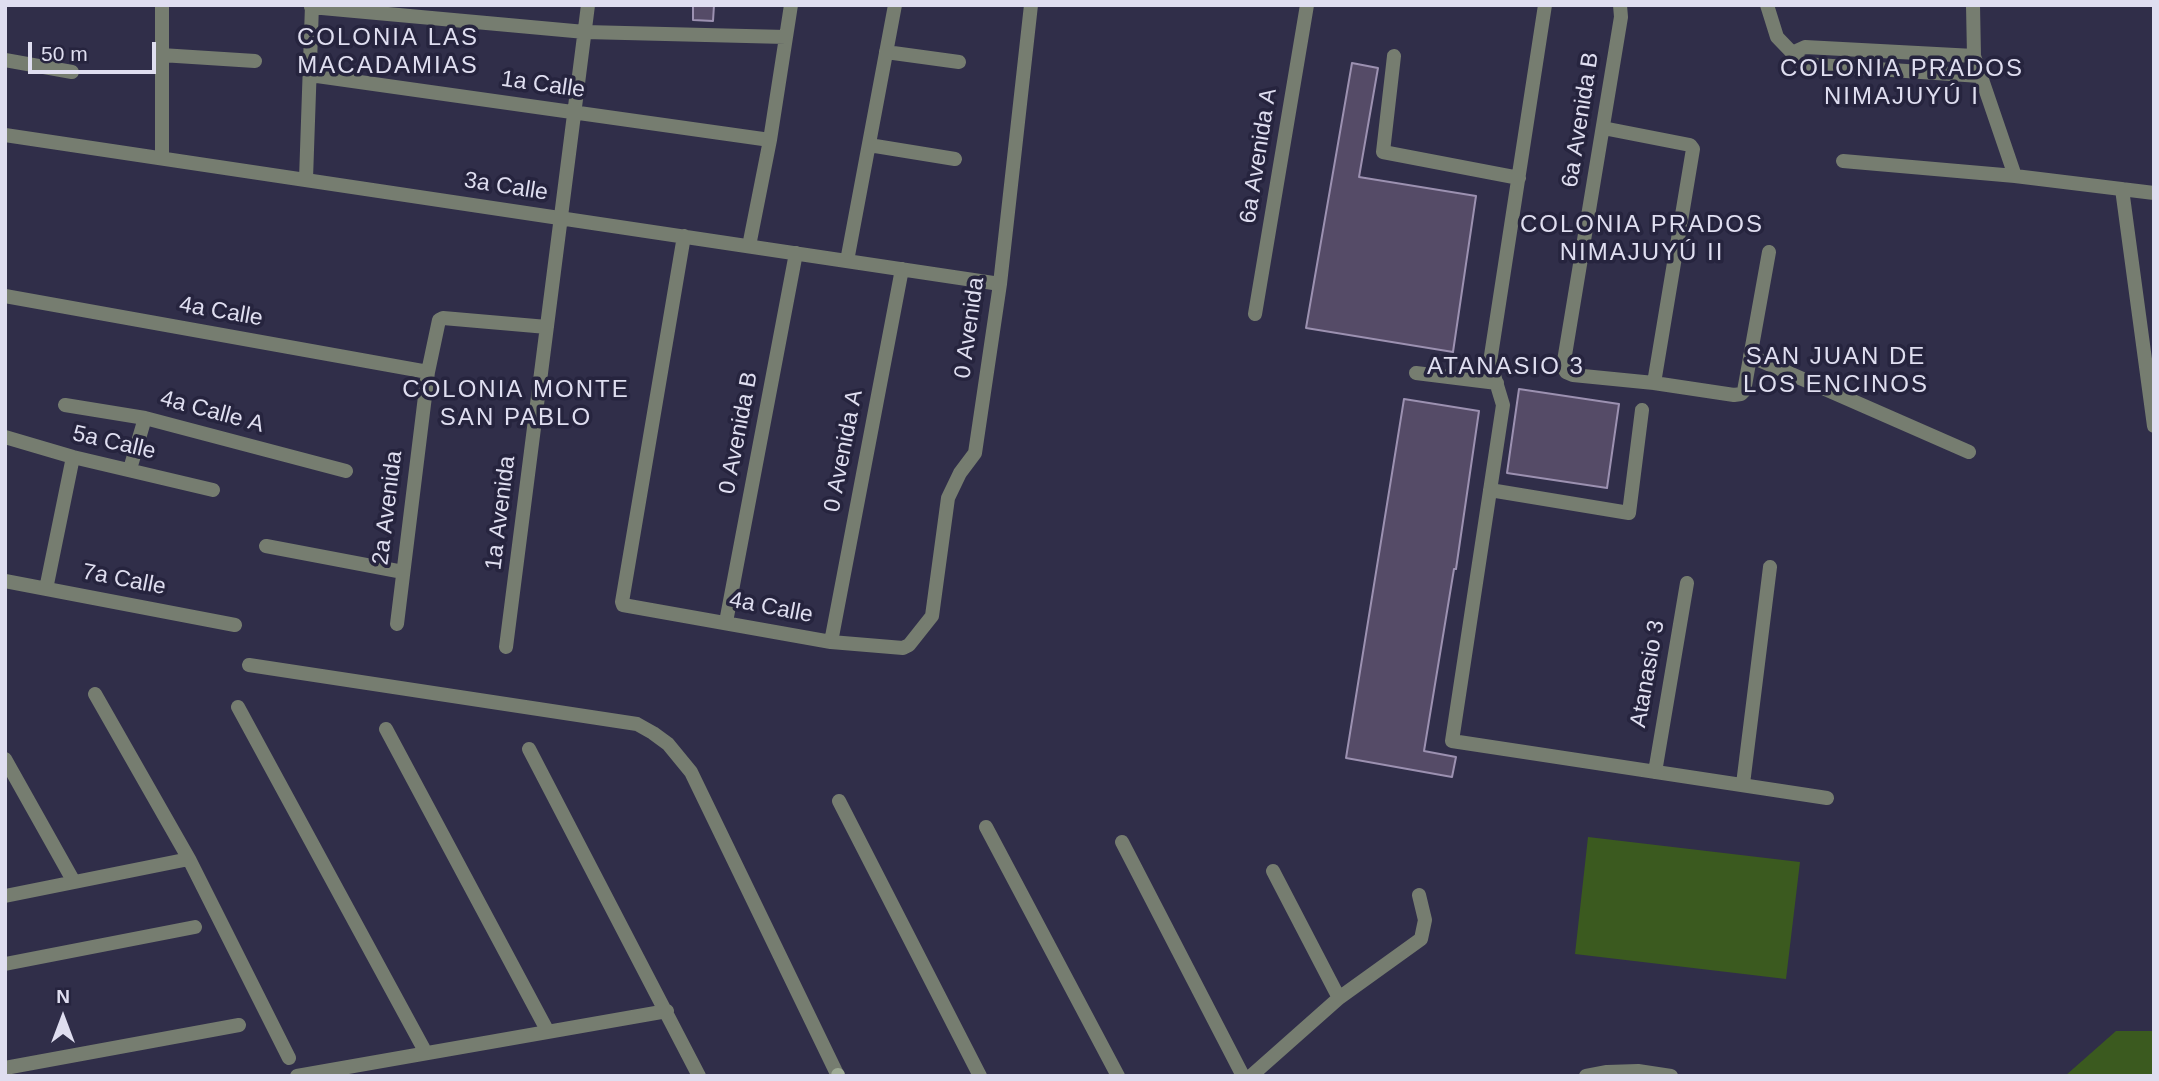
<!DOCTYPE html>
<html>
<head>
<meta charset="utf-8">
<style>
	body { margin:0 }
	#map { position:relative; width:2159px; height:1081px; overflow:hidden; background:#302e49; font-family:Arial,sans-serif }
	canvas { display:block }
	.frame { position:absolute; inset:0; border:7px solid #dfdef0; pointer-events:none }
	.north { position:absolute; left:28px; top:983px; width:70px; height:70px; -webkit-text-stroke:5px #26243e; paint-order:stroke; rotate:0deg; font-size:19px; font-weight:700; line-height:28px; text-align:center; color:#dfdef0 }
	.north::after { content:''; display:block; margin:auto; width:24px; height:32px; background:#dfdef0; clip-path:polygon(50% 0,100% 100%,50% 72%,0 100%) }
	.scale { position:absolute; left:28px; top:42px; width:128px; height:32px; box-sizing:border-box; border:4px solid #dfdef0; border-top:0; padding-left:9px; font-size:21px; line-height:24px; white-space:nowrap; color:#dfdef0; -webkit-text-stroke:5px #26243e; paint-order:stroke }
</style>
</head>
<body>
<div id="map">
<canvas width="2159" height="1081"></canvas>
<div class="frame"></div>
<div class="north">N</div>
<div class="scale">50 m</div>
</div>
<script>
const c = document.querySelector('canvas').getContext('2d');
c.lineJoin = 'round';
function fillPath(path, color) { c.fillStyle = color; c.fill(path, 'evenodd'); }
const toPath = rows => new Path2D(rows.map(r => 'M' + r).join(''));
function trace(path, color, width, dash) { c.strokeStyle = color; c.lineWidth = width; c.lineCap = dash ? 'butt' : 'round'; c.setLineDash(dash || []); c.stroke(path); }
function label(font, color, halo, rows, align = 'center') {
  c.font = font + ' Arial,sans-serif'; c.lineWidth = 7; c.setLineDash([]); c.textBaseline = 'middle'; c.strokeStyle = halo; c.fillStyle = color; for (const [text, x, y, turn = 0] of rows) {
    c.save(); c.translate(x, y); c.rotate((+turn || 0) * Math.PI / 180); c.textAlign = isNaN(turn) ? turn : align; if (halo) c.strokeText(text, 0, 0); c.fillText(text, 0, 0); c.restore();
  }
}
const green = toPath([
	[1588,837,1800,862,1786,979,1575,954],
	[2116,1031,2154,1031,2154,1076,2065,1076]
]);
const building = toPath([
	[693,5,714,5,713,21,693,20,693,5],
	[1352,63,1378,68,1359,177,1476,196,1453,352,1306,328,1352,63],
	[1519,389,1619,404,1607,488,1507,473,1519,389],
	[1404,399,1479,411,1456,569,1454,569,1424,751,1456,757,1452,777,1346,758,1404,399]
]);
const street = toPath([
	[1545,5,1490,362,1503,405,1452,741,1827,798],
	[1620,5,1621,17,1563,367,1566,372,1573,375,1654,383,1734,395,1741,394,1744,391,1769,252],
	[1767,5,1777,37,1803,64,1980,76],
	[1973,5,1974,56,2015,176],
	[311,7,585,32,786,37],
	[886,52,959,62],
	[1794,52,1805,47,1974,56],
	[161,55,255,61],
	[1394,56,1383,152,1519,178],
	[5,60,72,72],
	[310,75,770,140],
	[1603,128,1690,145,1693,149,1654,383],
	[5,135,1000,284],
	[869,145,955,159],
	[162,158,162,5],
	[1843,161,2015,176,2154,193],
	[306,179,312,5],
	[2122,189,2154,426],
	[684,236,622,602,623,605,831,642,903,648,909,645,932,616,948,498,960,473,975,453,1000,284,1031,5],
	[749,246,770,140,791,5],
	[847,261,895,5],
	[5,296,428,372],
	[1255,314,1307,5],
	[1750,356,1969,452],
	[1416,373,1497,383],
	[65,405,145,418,346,471],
	[5,437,73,457,213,490],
	[130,469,145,418],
	[1490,490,1629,513,1642,410],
	[266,546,403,572],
	[5,581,235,625],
	[46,589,73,457],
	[726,622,796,253],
	[397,624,428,372,439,320,443,318,547,327],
	[831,642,902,269],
	[506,647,588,5],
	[249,665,637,724,653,733,668,744,691,772,838,1076],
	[95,694,189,859,289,1058],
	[238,707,426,1053],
	[386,729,547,1030],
	[529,749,699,1076],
	[5,759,74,882],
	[1655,772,1687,583],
	[1743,784,1770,567],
	[839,801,980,1076],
	[986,827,1118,1076],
	[1122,842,1243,1076],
	[1273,871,1339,998],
	[5,896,189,859],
	[5,964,195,927],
	[5,1068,239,1025],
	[297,1076,667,1011],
	[1251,1076,1339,998,1421,939,1425,920,1419,895],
	[1586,1076,1607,1072,1638,1071,1671,1076]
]);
const secondary = toPath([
	[838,1076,838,1075]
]);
const streetNames = [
	["1a Calle",543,85,8],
	["6a Avenida B",1581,120,-81],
	["6a Avenida A",1259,156,-81],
	["3a Calle",506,187,9],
	["4a Calle",221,312,10],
	["0 Avenida",970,328,-82],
	["4a Calle A",212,412,15],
	["0 Avenida B",739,433,-79],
	["5a Calle",114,443,13],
	["0 Avenida A",844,451,-79],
	["2a Avenida",388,508,-83],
	["1a Avenida",501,513,-83],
	["7a Calle",124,580,11],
	["4a Calle",771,608,11],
	["Atanasio 3",1648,674,-80]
];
const neighbourhoodNames = [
	["COLONIA LAS",388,38],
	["MACADAMIAS",388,66],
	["COLONIA PRADOS",1902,69],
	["NIMAJUYÚ I",1902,97],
	["COLONIA PRADOS",1642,225],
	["NIMAJUYÚ II",1642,253],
	["SAN JUAN DE",1836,357],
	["LOS ENCINOS",1836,385],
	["ATANASIO 3",1506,367],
	["COLONIA MONTE",516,390],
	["SAN PABLO",516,418]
];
fillPath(green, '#3b5a1f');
fillPath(building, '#554b67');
trace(building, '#9c91b1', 2);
trace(street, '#767d70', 14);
trace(secondary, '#9ca893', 14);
label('23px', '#dfdef0', '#26243e', streetNames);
c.letterSpacing = '2px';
label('24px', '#dfdef0', '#26243e', neighbourhoodNames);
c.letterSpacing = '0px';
</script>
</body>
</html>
